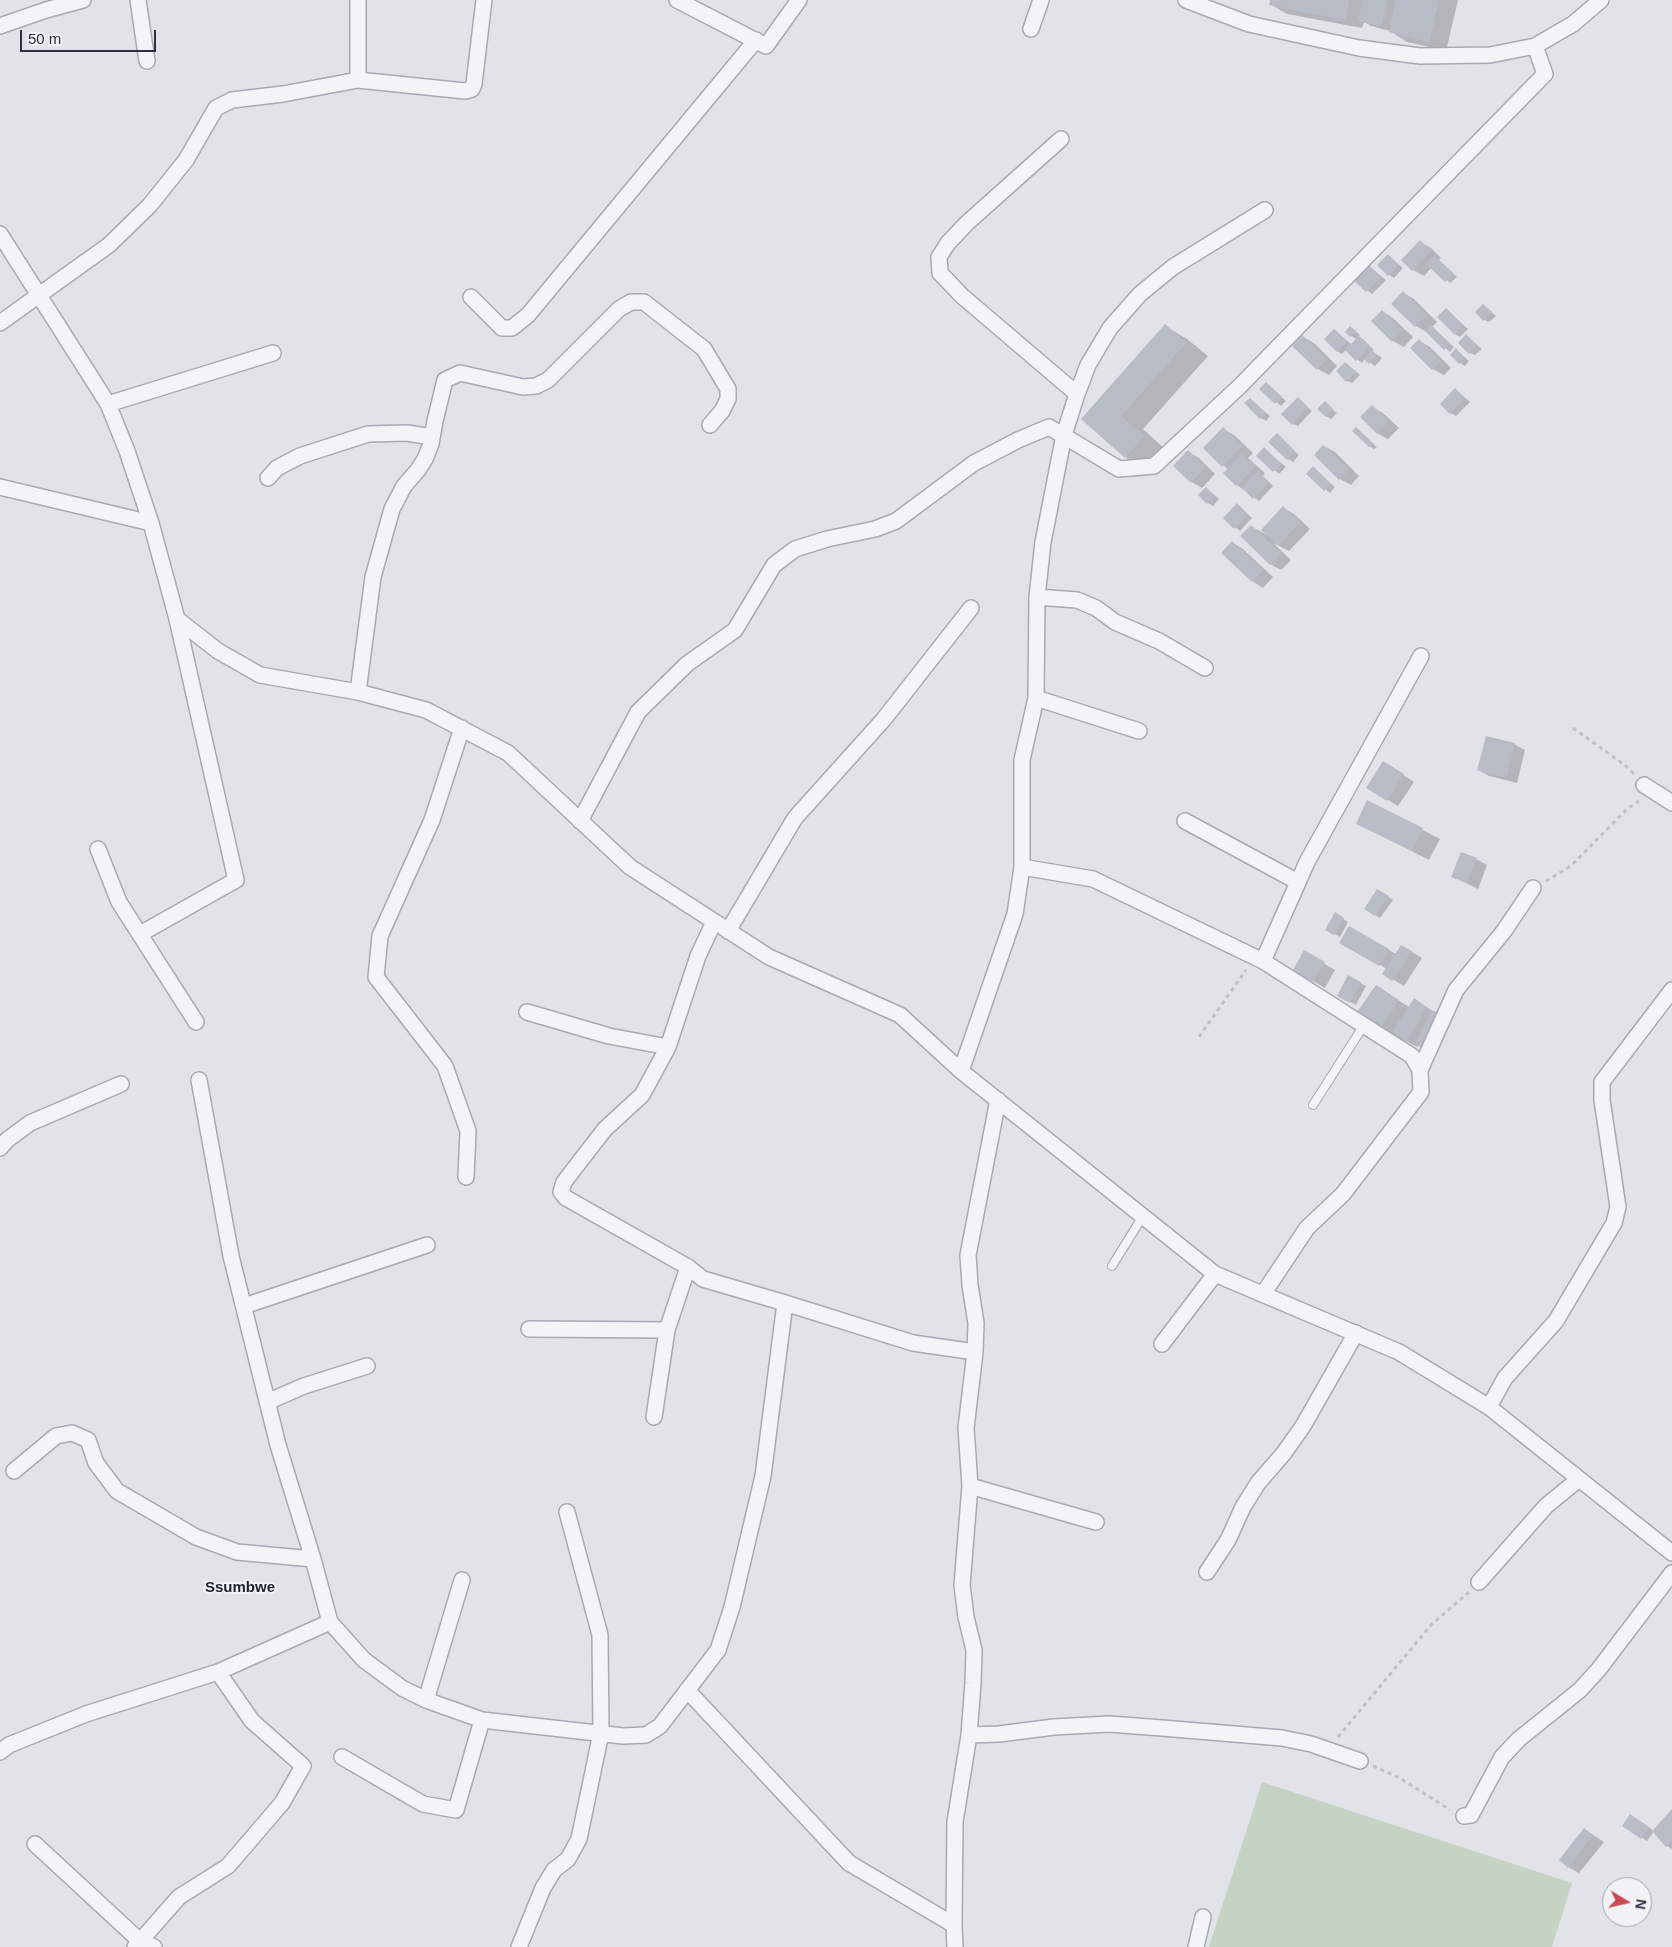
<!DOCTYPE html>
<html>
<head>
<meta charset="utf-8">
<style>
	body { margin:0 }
	#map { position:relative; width:1672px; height:1947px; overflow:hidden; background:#e1e3e9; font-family:Arial,sans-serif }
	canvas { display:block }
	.north { position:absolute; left:1602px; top:1877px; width:50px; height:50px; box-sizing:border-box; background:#f0f2f6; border:1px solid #a1a4ad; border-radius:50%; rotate:99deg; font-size:14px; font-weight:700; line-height:20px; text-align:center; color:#2a3040 }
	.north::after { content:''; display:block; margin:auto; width:18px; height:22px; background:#ca4a55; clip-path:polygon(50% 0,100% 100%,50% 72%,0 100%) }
	.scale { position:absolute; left:20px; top:30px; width:136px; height:22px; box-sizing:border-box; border:2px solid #2a3040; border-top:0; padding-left:6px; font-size:15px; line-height:18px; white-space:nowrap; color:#2a3040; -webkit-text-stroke:4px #f0f2f6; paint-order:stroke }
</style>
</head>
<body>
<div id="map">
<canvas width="1672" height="1947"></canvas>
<div class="north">N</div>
<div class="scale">50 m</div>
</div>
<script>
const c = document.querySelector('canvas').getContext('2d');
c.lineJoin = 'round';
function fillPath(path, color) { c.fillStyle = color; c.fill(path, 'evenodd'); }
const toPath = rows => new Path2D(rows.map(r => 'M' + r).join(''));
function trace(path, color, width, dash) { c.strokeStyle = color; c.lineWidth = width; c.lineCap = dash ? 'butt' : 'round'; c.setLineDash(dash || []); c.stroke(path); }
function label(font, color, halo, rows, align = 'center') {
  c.font = font + ' Arial,sans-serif'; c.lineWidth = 4; c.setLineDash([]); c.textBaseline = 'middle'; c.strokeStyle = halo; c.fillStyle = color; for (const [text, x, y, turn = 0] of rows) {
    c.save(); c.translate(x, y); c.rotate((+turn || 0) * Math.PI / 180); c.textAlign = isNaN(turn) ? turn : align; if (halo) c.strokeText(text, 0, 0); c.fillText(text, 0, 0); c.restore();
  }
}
const green = toPath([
	[1262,1782,1572,1883,1552,1947,1209,1947]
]);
const shadow = toPath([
	[1271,0,1458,0,1446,51,1407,42,1390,31,1371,26,1364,22,1362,28,1287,14,1270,4],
	[1420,242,1431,248,1441,258,1439,260,1457,277,1450,283,1432,267,1424,276,1413,270],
	[1388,256,1403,268,1394,278,1389,275],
	[1370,267,1386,280,1372,294,1356,281],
	[1403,293,1414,299,1437,322,1432,327,1454,347,1450,352,1427,332,1416,326,1393,304],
	[1483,305,1496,316,1489,322,1484,320],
	[1446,310,1468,329,1460,337,1455,334],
	[1382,311,1393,318,1413,337,1404,347,1393,341],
	[1165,326,1187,339,1208,356,1143,429,1166,450,1148,470,1125,457,1083,419],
	[1335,330,1352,345,1357,340,1346,332,1355,331,1360,335,1358,337,1364,340,1374,350,1372,351,1382,358,1375,366,1365,359,1362,363,1346,350,1342,354,1337,351],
	[1466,336,1482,349,1475,355,1470,353],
	[1303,337,1314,343,1337,366,1329,375,1318,369],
	[1419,341,1430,347,1451,368,1444,375,1433,369],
	[1456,350,1469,361,1465,366,1460,363],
	[1346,363,1360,375,1352,383,1347,381],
	[1266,384,1286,401,1281,406,1261,389],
	[1456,390,1470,402,1456,416,1451,413],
	[1250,399,1270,416,1266,421,1261,418],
	[1298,399,1312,411,1298,426,1293,424],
	[1325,403,1337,413,1331,419,1326,416],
	[1372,407,1383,413,1399,428,1388,439,1377,433],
	[1223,429,1234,435,1253,453,1248,458,1265,473,1263,476,1273,486,1259,501,1237,485,1229,470,1204,448],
	[1356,429,1377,447,1374,449,1369,446],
	[1277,435,1299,455,1293,462,1288,459],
	[1324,446,1335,452,1359,476,1351,485,1340,479],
	[1264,449,1286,467,1279,474,1258,456],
	[1188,452,1199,458,1215,474,1202,488,1192,482],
	[1313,468,1335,487,1330,493,1308,474],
	[1206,488,1219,499,1213,506,1208,503],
	[1237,505,1252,518,1240,531,1224,518],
	[1283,508,1294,514,1310,529,1289,551,1273,543,1291,560,1281,570,1270,564,1252,527,1267,535],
	[1233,543,1243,549,1273,577,1263,588,1252,581],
	[1514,744,1525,750,1517,783,1489,776,1478,770],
	[1394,769,1414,782,1398,806,1368,788],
	[1368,802,1440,839,1429,860,1357,823],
	[1476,859,1487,865,1478,889,1452,876],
	[1383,893,1393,900,1380,918,1375,915],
	[1336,914,1348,922,1340,937,1327,929],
	[1349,927,1396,954,1402,946,1422,958,1404,986,1384,974,1387,969,1341,942],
	[1305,952,1335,970,1325,988,1294,970],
	[1349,977,1366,986,1356,1005,1339,996],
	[1387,993,1409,1007,1425,1006,1437,1014,1417,1047,1381,1027],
	[1672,1811,1672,1849,1667,1846,1654,1831,1647,1841,1623,1826,1635,1818,1654,1831],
	[1584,1829,1604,1842,1579,1873,1568,1867]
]);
const building = toPath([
	[1270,0,1349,0,1346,20,1269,5],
	[1363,0,1387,0,1381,26,1358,21],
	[1396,0,1439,0,1429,42,1389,32],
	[1420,240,1431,251,1412,271,1401,260],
	[1388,254,1399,265,1388,276,1377,265],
	[1434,255,1453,273,1445,282,1426,264],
	[1369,265,1381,277,1366,292,1354,281],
	[1403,291,1427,315,1415,327,1391,304],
	[1483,304,1492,312,1483,321,1475,312],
	[1446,308,1463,325,1455,335,1437,317],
	[1382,310,1403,330,1392,342,1371,321],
	[1165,324,1186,343,1121,416,1144,436,1125,458,1081,419],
	[1431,325,1450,344,1444,350,1425,331],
	[1350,326,1356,331,1350,337,1345,332],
	[1334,329,1347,341,1337,352,1324,339],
	[1466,334,1477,345,1469,354,1458,343],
	[1302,335,1327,359,1317,370,1292,346],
	[1359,336,1370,346,1356,361,1345,350],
	[1419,339,1441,361,1432,370,1410,348],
	[1456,348,1465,358,1459,364,1450,355],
	[1372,350,1377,355,1369,364,1364,359],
	[1345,362,1356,372,1346,382,1336,371],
	[1266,382,1282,397,1275,404,1259,389],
	[1455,388,1465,398,1450,414,1440,404],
	[1298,397,1308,407,1292,425,1281,414],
	[1250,398,1266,413,1260,419,1244,403],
	[1325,401,1333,409,1326,417,1317,409],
	[1372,405,1389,421,1377,434,1360,417],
	[1223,427,1242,446,1222,467,1203,448],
	[1356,427,1373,443,1369,447,1352,431],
	[1277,433,1295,451,1287,460,1268,442],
	[1323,445,1349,469,1339,480,1314,455],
	[1264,447,1281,464,1273,472,1256,456],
	[1188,450,1205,467,1191,483,1173,466],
	[1242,454,1255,466,1236,486,1223,473],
	[1313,466,1331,484,1324,491,1306,474],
	[1257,471,1269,482,1253,499,1242,488],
	[1206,487,1215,496,1207,504,1198,495],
	[1237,503,1248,514,1234,529,1223,518],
	[1283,506,1300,522,1278,546,1261,530],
	[1251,525,1281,554,1270,565,1240,536],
	[1232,541,1263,570,1252,582,1221,553],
	[1486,736,1515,743,1506,778,1477,770],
	[1383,761,1404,774,1387,801,1366,788],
	[1367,800,1423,828,1412,851,1356,824],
	[1461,852,1477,858,1466,883,1451,877],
	[1377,889,1389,896,1375,916,1364,909],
	[1335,912,1344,918,1334,935,1325,930],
	[1349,926,1389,949,1379,966,1339,943],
	[1401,945,1412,951,1392,981,1382,974],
	[1304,950,1325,962,1313,982,1293,970],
	[1348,975,1361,982,1350,1003,1337,996],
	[1376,985,1399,1000,1381,1028,1357,1012],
	[1414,998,1427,1007,1406,1042,1392,1033],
	[1431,1010,1440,1014,1423,1049,1415,1044],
	[1672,1809,1672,1841,1666,1847,1652,1831],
	[1630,1814,1649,1827,1641,1839,1622,1826],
	[1584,1828,1593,1835,1568,1868,1559,1860]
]);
const path = toPath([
	[1573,728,1626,766,1634,774],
	[1546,881,1571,866,1627,809,1639,801],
	[1199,1037,1246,970],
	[1338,1737,1431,1625,1469,1592],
	[1373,1766,1400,1778,1450,1810]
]);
const service = toPath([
	[1313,1105,1364,1025],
	[1112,1266,1143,1216]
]);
const minor = toPath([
	[138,0,147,61],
	[677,0,766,46,799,0],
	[1186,0,1249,24,1359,48,1420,56,1490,55,1535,46,1573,24,1601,0],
	[0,26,46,10,83,0],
	[1031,29,1041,0],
	[358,80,358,0],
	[1061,139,967,223,948,243,939,257,940,273,962,296,1077,394],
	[0,234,108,404,127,451,151,523,177,619,218,651,260,675,358,692,426,710,508,753,630,867,769,957,900,1015,961,1071,1215,1274,1399,1352,1489,1407,1672,1553],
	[471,297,502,328,512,328,528,315,756,40],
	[0,323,109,245,150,205,186,160,216,108,232,100,283,94,358,80,465,91,472,89,474,84,484,0],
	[108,404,273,353],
	[268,478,277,468,300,456,368,434,407,433,432,437],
	[0,487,151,523],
	[1037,597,1077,600,1096,608,1115,622,1159,641,1205,668],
	[358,692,373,577,392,509,404,486,418,470,425,459,431,444,435,421,445,380,460,373,523,387,536,386,548,380,619,309,631,302,644,302,704,349,728,389,728,399,722,411,710,425],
	[1036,698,1139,731],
	[462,728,432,820,380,936,376,977,445,1066,468,1131,466,1177],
	[1644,785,1672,803],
	[580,821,638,712,687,664,735,630,774,565,795,549,827,539,875,529,896,521,974,463,1018,440,1049,427,1119,469,1154,466,1239,387,1545,74,1535,46],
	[1185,821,1298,882],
	[98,849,119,902,196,1022],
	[1022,867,1093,879,1263,961,1412,1056,1420,1070,1421,1092,1343,1194,1307,1228,1263,1294],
	[714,922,698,956,668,1047,642,1095,605,1129,564,1182,561,1192,566,1198,688,1267,703,1279,785,1303,913,1343,975,1352],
	[728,931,795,818,884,719,971,608],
	[140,934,236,880,177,619],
	[1263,961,1307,862,1421,656],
	[527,1012,609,1036,668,1047],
	[1420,1070,1456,990,1504,931,1533,888],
	[961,1071,1015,914,1022,867,1022,760,1036,698,1037,597,1043,542,1064,435,1077,394,1088,365,1110,328,1140,294,1173,267,1265,210],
	[199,1080,231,1256,278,1445,313,1559,330,1622,364,1660,402,1688,426,1700,482,1720,623,1736,646,1735,660,1726,718,1650,732,1607,763,1476,785,1303],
	[0,1148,7,1140,30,1123,121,1084],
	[244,1306,427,1245],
	[529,1329,667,1330],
	[1162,1344,1215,1274],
	[267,1402,304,1386,367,1366],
	[1489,1407,1505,1378,1556,1321,1614,1223,1618,1207,1602,1100,1602,1082,1672,990],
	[654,1417,667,1330,688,1267],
	[14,1471,56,1436,72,1433,88,1440,96,1463,117,1491,196,1537,237,1552,313,1559],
	[970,1486,1096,1522],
	[1207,1572,1228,1540,1243,1507,1258,1483,1284,1453,1303,1426,1356,1333],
	[1479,1582,1546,1506,1579,1479],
	[687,1690,849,1863,954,1925],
	[426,1700,462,1580],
	[969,1735,999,1734,1054,1727,1109,1724,1162,1728,1282,1738,1311,1744,1360,1761],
	[0,1752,9,1745,86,1714,218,1672,330,1622],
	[342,1757,423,1804,456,1810,482,1720],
	[1464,1816,1471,1815,1502,1757,1519,1739,1580,1690,1599,1669,1672,1573],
	[35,1844,140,1941,154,1947],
	[135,1947,179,1897,228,1866,282,1803,303,1766,252,1721,218,1672],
	[519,1947,543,1888,554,1870,568,1859,579,1839,601,1733,600,1635,567,1512],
	[955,1947,954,1925,955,1822,969,1735,973,1683,974,1650,966,1617,962,1585,970,1486,966,1428,975,1352,976,1323,970,1285,968,1255,998,1100],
	[1196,1947,1203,1917]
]);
const quarterNames = [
	["Ssumbwe",240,1588]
];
fillPath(green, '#c5d3c2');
fillPath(shadow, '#0003');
fillPath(building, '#b8bcc6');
trace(service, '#a6aab3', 10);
trace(minor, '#a6aab3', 18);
trace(path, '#bfc1c7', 3, [4, 4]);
trace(service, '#f3f4f7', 8);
trace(minor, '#f3f4f7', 15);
label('bold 15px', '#1c2231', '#f0f2f6', quarterNames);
</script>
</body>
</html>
